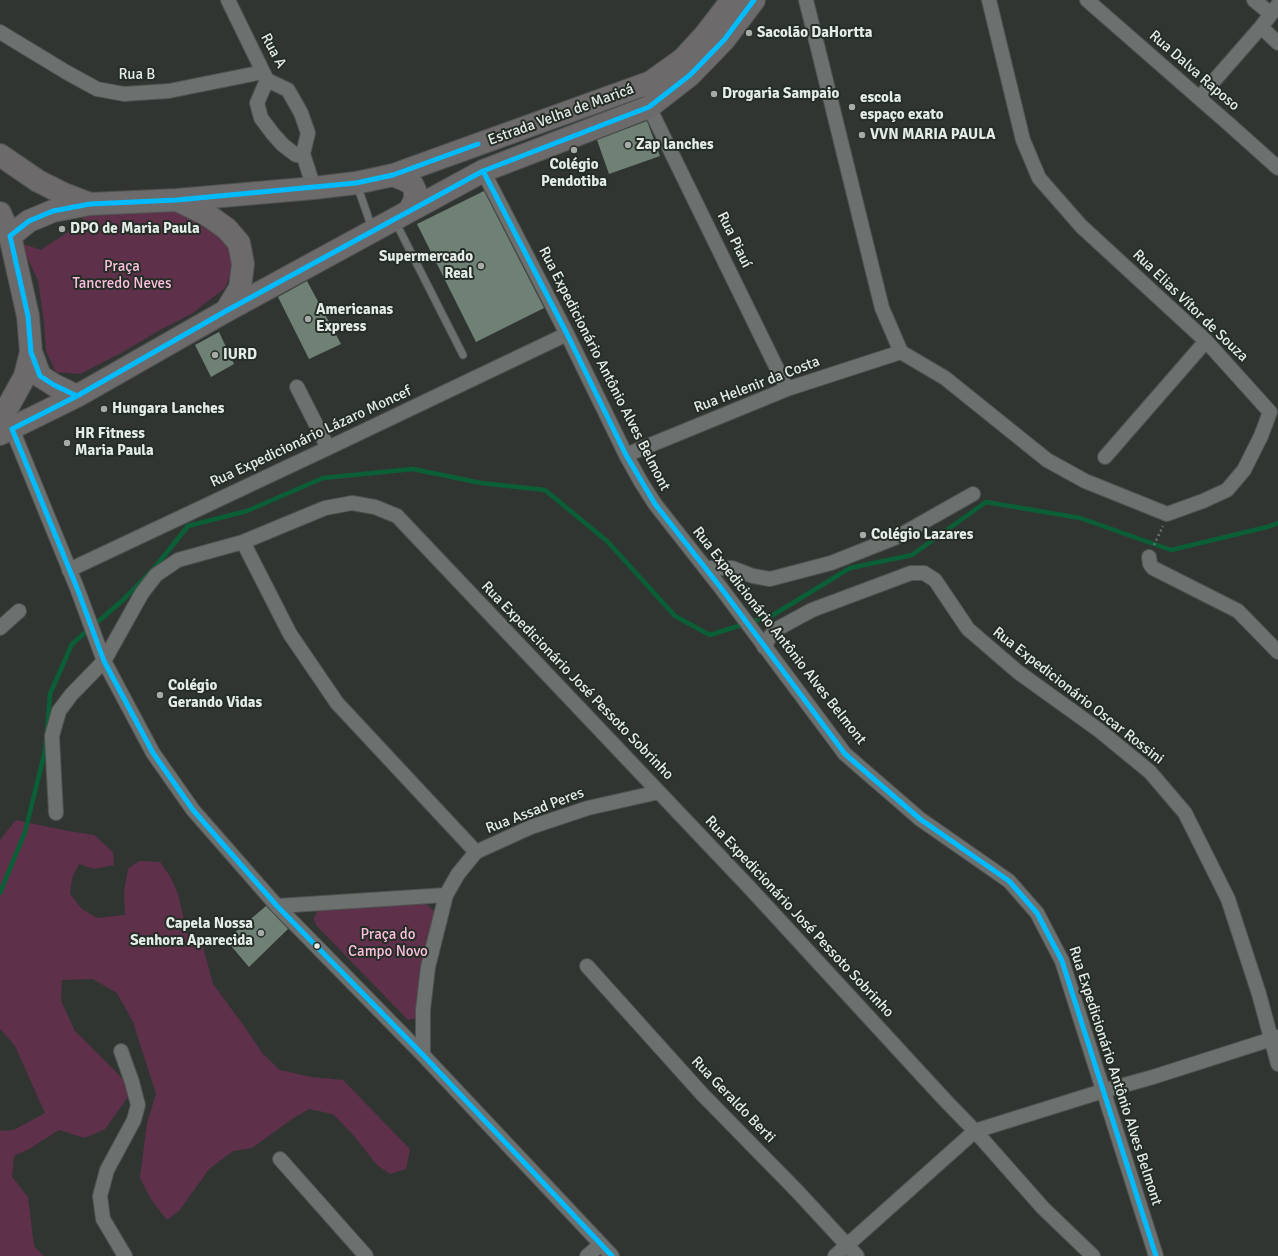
<!DOCTYPE html>
<html>
<head>
<meta charset="utf-8">
<style>
	body { margin:0 }
	canvas { display:block; background:#303532 }
</style>
</head>
<body>
<canvas width="1278" height="1256"></canvas>
<script>
const c = document.querySelector('canvas').getContext('2d');
c.lineJoin = 'round';
function fillPath(path, color) { c.fillStyle = color; c.fill(path, 'evenodd'); }
const toPath = rows => new Path2D(rows.map(r => 'M' + r).join(''));
function trace(path, color, width, dash) { c.strokeStyle = color; c.lineWidth = width; c.lineCap = dash ? 'butt' : 'round'; c.setLineDash(dash || []); c.stroke(path); }
function label(font, color, halo, rows, align = 'center') {
  c.font = font + ' Signika,sans-serif'; c.lineWidth = 4; c.setLineDash([]); c.textBaseline = 'middle'; c.strokeStyle = halo; c.fillStyle = color; for (const [text, x, y, turn = 0] of rows) {
    c.save(); c.translate(x, y); c.rotate((+turn || 0) * Math.PI / 180); c.textAlign = isNaN(turn) ? turn : align; if (halo) c.strokeText(text, 0, 0); c.fillText(text, 0, 0); c.restore();
  }
}
const green = toPath([
	[167,206,228,239,235,262,225,288,193,313,160,330,121,353,80,374,56,372,46,351,44,322,38,280,20,243,41,250,83,222,82,209],
	[16,820,68,831,94,835,113,852,114,865,94,869,79,864,72,878,70,894,82,909,97,918,125,915,124,892,128,869,139,861,160,862,170,876,178,894,187,933,202,943,213,984,244,1026,263,1054,280,1070,311,1077,343,1080,410,1149,406,1169,390,1174,377,1165,354,1136,333,1114,309,1109,292,1119,252,1148,233,1151,209,1169,179,1211,167,1220,152,1201,140,1178,147,1123,156,1094,133,1022,117,993,93,979,62,980,61,1001,75,1031,122,1078,130,1094,105,1129,85,1138,59,1130,29,1149,14,1156,12,1177,28,1197,34,1246,43,1256,0,1256,0,1131,14,1130,45,1113,15,1046,0,1029,0,840],
	[421,903,427,905,435,912,417,1018,408,1020,316,925,314,918,317,912,323,908]
]);
const stream = toPath([
	[47,733,50,694,72,644,123,600,156,566,188,526,247,511,323,478,413,469,481,483,545,490,607,541,675,616,710,635,773,615,850,568,912,555,986,502,1080,518,1171,550,1267,527,1278,523],
	[0,893,25,832,45,751,46,740]
]);
const building = toPath([
	[647,121,660,156,609,174,597,140],
	[484,191,544,308,476,342,417,224],
	[307,281,341,344,309,359,278,297],
	[219,332,234,364,211,377,195,345],
	[266,906,288,929,249,967,226,940]
]);
const path = toPath([
	[1154,545,1163,526]
]);
const service = toPath([
	[357,185,372,228],
	[395,221,463,355]
]);
const minor = toPath([
	[228,0,267,80,288,90,301,113,308,133,303,154],
	[806,0,882,308,901,352],
	[1087,0,1230,125,1278,168],
	[1254,0,1271,14],
	[1261,27,1278,43],
	[0,32,66,72,97,89,124,94,169,91,263,72],
	[267,80,257,103,261,118,273,134,283,145,296,155,303,154],
	[1199,98,1261,27,1278,5],
	[649,107,787,389],
	[303,154,314,188],
	[483,171,567,334,626,455,641,482,655,504,721,588,845,754,920,819,1009,881,1037,913,1062,961,1156,1256],
	[901,352,945,378,1047,460,1085,481,1167,514,1203,501,1227,490,1244,470,1261,436,1270,412,1206,341,1081,226,1039,178,1023,140,989,0],
	[297,387,328,448],
	[12,429,77,588,104,661,153,753,193,810,277,906,423,1055,612,1256],
	[626,455,787,389,901,352],
	[1105,457,1206,341],
	[243,542,290,634,337,703,476,852],
	[1149,557,1150,564,1153,568,1238,611,1278,652],
	[705,568,732,568,753,576,770,579,831,563,897,537,973,494],
	[69,570,328,448,567,334],
	[0,628,19,611],
	[764,647,771,635,777,629,812,610,911,573,924,573,935,580,968,629,1018,672,1100,731,1150,772,1185,813,1228,899,1259,994,1278,1064],
	[56,813,52,736,59,711,71,695,104,661,142,593,156,575,178,560,243,542,325,508,352,503,375,507,397,516,748,886,944,1099,975,1131,1043,1208,1093,1256],
	[277,906,446,895,458,874,476,852,531,827,588,808,659,792],
	[587,966,702,1094,798,1192,857,1256],
	[121,1051,132,1082,138,1105,134,1120,107,1170,100,1196,103,1219,125,1256],
	[423,1055,423,1010,428,967,446,895],
	[280,1159,366,1256],
	[587,1256,601,1244],
	[835,1256,975,1131,1103,1091,1153,1077,1278,1037]
]);
const primary = toPath([
	[0,155,38,181,64,194,90,204],
	[393,175,405,180,412,184,415,190,415,200,409,211],
	[177,200,209,216,227,229,239,243,243,264,240,288,226,311],
	[0,213,10,236,28,316,31,352,40,376,54,385,77,396],
	[10,236,29,221,53,211,90,204,177,200,314,188,356,183,393,175,651,82,683,59,705,35,732,0],
	[0,415,9,405,25,376,31,352],
	[0,434,77,396,226,311,483,171,649,107,690,75,724,40,754,0]
]);
const bus1 = toPath([
	[483,171,567,334,626,455,655,504,721,588,845,754,920,819,1009,881,1037,913,1062,961,1156,1256],
	[77,396,54,385,40,376,31,352,28,316,10,236,29,221,53,211,90,204,177,200,356,183,393,175,478,144],
	[612,1256,423,1055,277,906,193,810,153,753,104,661,77,588,12,429,77,396,226,311,483,171,649,107,690,75,724,40,754,0]
]);
const markers = [
	[749,33,4,"#a6aba8"],
	[714,94,4,"#a6aba8"],
	[852,107,4,"#a6aba8"],
	[862,135,4,"#a6aba8"],
	[628,145,4,"#a6aba8"],
	[574,150,4,"#a6aba8"],
	[62,229,4,"#a6aba8"],
	[481,266,4,"#a6aba8"],
	[308,319,4,"#a6aba8"],
	[215,355,4,"#a6aba8"],
	[104,409,4,"#a6aba8"],
	[67,443,4,"#a6aba8"],
	[863,535,4,"#a6aba8"],
	[160,695,4,"#a6aba8"],
	[261,933,4,"#a6aba8"],
	[317,946,3.5,"#e5ebe7"]
];
const poiNames = [
	["Sacolão DaHortta",757,33],
	["Drogaria Sampaio",722,94],
	["escola",860,98],
	["espaço exato",860,115],
	["VVN MARIA PAULA",870,135],
	["Zap lanches",636,145],
	["Colégio",574,165,"center"],
	["Pendotiba",574,182,"center"],
	["DPO de Maria Paula",70,229],
	["Supermercado",473,257,"right"],
	["Real",473,274,"right"],
	["Americanas",316,310],
	["Express",316,327],
	["IURD",223,355],
	["Hungara Lanches",112,409],
	["HR Fitness",75,434],
	["Maria Paula",75,451],
	["Colégio Lazares",871,535],
	["Colégio",168,686],
	["Gerando Vidas",168,703],
	["Capela Nossa",253,924,"right"],
	["Senhora Aparecida",253,941,"right"]
];
const streetNames = [
	["Rua A",273,51,62],
	["Rua Dalva Raposo",1194,71,41],
	["Rua B",137,75],
	["Estrada Velha de Maricá",561,115,-20],
	["Rua Piauí",734,240,64],
	["Rua Elias Vítor de Souza",1190,306,44],
	["Rua Expedicionário Antônio Alves Belmont",604,369,63],
	["Rua Helenir da Costa",757,385,-21],
	["Rua Expedicionário Lázaro Moncef",311,437,-25],
	["Rua Expedicionário Antônio Alves Belmont",779,636,52],
	["Rua Expedicionário José Pessoto Sobrinho",577,681,46],
	["Rua Expedicionário Oscar Rossini",1078,696,38],
	["Rua Assad Peres",535,811,-21],
	["Rua Expedicionário José Pessoto Sobrinho",799,917,47],
	["Rua Expedicionário Antônio Alves Belmont",1115,1076,72],
	["Rua Geraldo Berti",733,1100,46]
];
const parkNames = [
	["Praça",122,267],
	["Tancredo Neves",122,284],
	["Praça do",388,935],
	["Campo Novo",388,952]
];
fillPath(green, '#5e3049');
trace(stream, '#0a5f37', 4.5);
fillPath(building, '#6f8075');
trace(service, '#4e5250', 9);
trace(minor, '#4e5250', 16);
trace(primary, '#4e5250', 24);
trace(path, '#6d706e', 2.5, [2, 3]);
trace(service, '#6c706e', 7);
trace(minor, '#6c706e', 14);
trace(primary, '#6c6a6a', 22);
trace(bus1, '#0bf', 5);
for (const [x, y, r, color] of markers) { const dot = new Path2D(); dot.arc(x, y, r, 0, 2 * Math.PI); c.fillStyle = color; c.fill(dot); trace(dot, '#252d27', 1.5); }
label('bold 15px', '#e5ebe7', '#252d27', poiNames, 'left');
label('15px', '#e5ebe7', '#252d27', streetNames);
label('15px', '#febfdf', '#252d27', parkNames);
</script>
</body>
</html>
